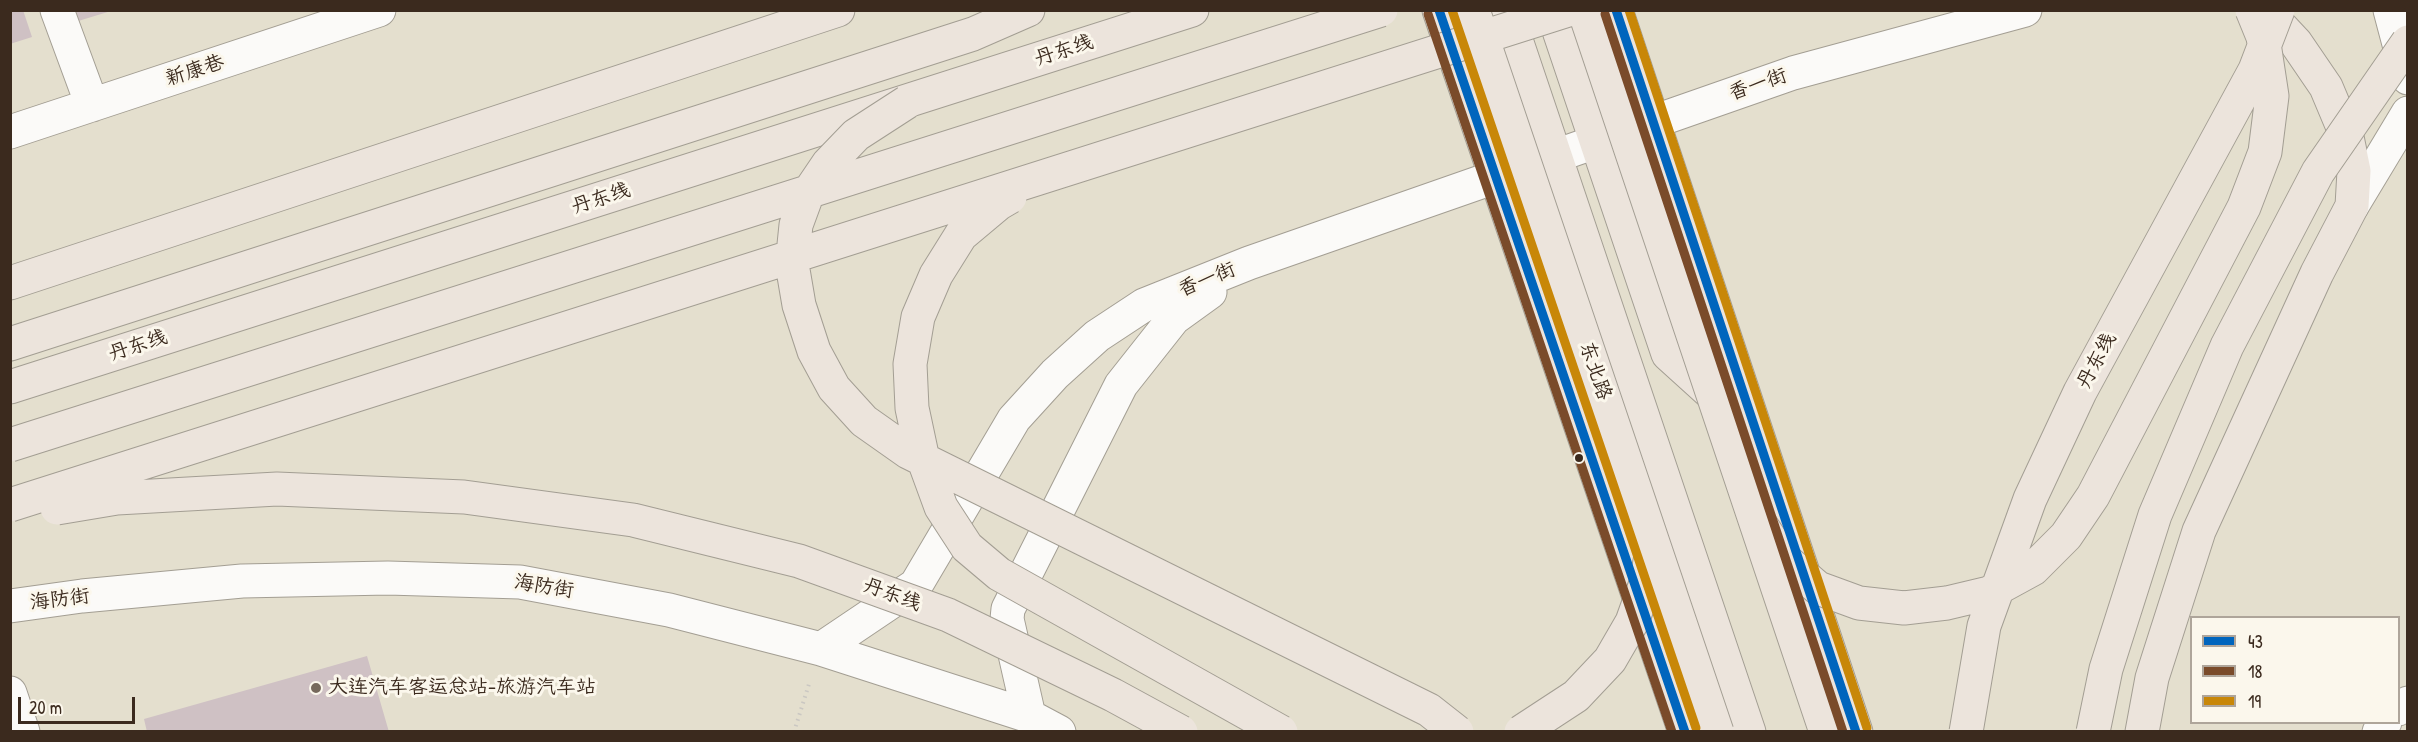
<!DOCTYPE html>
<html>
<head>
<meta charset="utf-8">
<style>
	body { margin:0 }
	#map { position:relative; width:2418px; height:742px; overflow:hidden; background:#e4dfce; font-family:"Patrick Hand",sans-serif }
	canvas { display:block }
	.frame { position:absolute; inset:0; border:12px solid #3b2a1e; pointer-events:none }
	.legend { position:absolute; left:2190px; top:616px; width:210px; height:108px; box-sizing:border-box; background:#fbf7ec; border:2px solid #aea59a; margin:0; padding:8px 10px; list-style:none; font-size:18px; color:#3b2a1e }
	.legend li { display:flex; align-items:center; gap:12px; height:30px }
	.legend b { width:30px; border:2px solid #aea59a }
	.scale { position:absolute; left:18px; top:697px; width:117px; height:27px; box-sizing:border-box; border:3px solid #3b2a1e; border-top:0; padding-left:8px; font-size:18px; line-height:21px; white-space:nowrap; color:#3b2a1e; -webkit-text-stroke:4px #fbf7ec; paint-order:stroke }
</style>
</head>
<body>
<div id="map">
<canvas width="2418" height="742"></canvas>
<div class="frame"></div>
<ul class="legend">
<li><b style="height:8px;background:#0065bd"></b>43</li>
<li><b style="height:8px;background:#7a4b2a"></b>18</li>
<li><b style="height:8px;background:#c88708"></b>19</li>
</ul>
<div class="scale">20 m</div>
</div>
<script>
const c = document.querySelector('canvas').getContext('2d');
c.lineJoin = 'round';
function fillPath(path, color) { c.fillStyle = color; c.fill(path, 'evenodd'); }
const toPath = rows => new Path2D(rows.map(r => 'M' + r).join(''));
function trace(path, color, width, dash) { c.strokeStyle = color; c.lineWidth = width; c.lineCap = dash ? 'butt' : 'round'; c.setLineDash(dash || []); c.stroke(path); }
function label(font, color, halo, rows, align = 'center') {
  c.font = font + ' "Patrick Hand","LXGW WenKai TC",sans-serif'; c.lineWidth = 6; c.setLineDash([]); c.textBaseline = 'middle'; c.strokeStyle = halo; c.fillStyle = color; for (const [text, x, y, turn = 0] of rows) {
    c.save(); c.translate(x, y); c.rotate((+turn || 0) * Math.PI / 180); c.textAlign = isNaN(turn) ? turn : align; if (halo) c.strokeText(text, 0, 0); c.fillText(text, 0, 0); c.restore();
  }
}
const building = toPath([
	[10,10,23,10,32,37,10,44],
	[72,10,111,10,111,11,75,22],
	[367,656,389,732,147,732,144,719]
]);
const path = toPath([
	[794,732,809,684]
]);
const minor = toPath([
	[57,10,92,105],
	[2390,10,2408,78],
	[10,132,379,10],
	[2352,206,2408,113],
	[10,606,82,596,242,581,388,578,520,582,669,610,821,649,1029,716,1059,732],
	[821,649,916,585,1014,419,1055,374,1097,336,1144,305,1249,263,1793,73,2025,10],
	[10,693,23,732],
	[2398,709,2408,703],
	[1029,716,1007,619,1008,609,1121,385,1174,318,1210,292],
	[2379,732,2385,722]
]);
const major = toPath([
	[1439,10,1685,732],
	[1506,10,1749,732],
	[1552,10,1668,354,1721,402],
	[1616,10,1856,732],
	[2142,732,2152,678,2199,531,2317,273,2352,206,2354,171,2347,137,2326,87,2296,43,2265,10]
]);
const highway = toPath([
	[10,283,838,10],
	[10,344,973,34,1028,10],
	[10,387,1192,10]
]);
const highwayBridge = toPath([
	[1473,10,1717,732],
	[1584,10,1826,732],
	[907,102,856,135,828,164,807,195,796,225,792,264,799,305,814,351,834,388,864,421,908,452,1429,710,1457,732],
	[1010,197,998,204,961,235,936,275,918,317,910,364,912,408,922,455,941,507,967,547,999,574,1281,732],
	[10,445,1381,10],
	[10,505,1568,10],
	[57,508,117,498,277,489,464,497,633,520,799,561,948,615,1113,695,1181,732],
	[1753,513,1783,558,1818,588,1859,603,1904,608,1947,603,1989,593,2033,569,2066,536,2093,496,2244,207,2265,152,2272,96,2263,37,2252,10],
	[1521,732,1576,696,1610,660,1632,622,1646,583,1653,545],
	[1966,732,1984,626,2030,499,2080,392,2255,70,2278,10],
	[2093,732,2106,669,2155,515,2227,346,2318,172,2408,42]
]);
const bus1 = toPath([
	[1439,10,1685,732],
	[1616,10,1856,732]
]);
const bus2 = toPath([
	[1428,14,1672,732],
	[1605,14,1843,732]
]);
const bus3 = toPath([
	[1452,10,1696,728],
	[1629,10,1867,728]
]);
const markers = [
	[1579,458,5,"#3b2a1e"],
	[316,688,6,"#76695c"]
];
const streetNames = [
	["丹东线",1064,51,-18],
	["新康巷",195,71,-18],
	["香一街",1758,85,-19],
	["丹东线",601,199,-18],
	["香一街",1207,280,-22],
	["丹东线",138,346,-18],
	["丹东线",2097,361,-62],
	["东北路",1595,371,71],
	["海防街",544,587,9],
	["丹东线",892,595,20],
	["海防街",60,600,-7]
];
const poiNames = [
	["大连汽车客运总站-旅游汽车站",328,688]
];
fillPath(building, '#cfc1c4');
trace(minor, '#a39e93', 35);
trace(major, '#a39e93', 35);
trace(highway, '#a39e93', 35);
trace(path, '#cac7c2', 4, [1.5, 4.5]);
trace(minor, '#fbfaf8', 33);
trace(major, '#ece4dc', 33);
trace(highway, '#ece4dc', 33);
trace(highwayBridge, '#a39e93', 35, []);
trace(highwayBridge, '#ece4dc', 33);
trace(bus1, '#0065bd', 9);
trace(bus2, '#7a4b2a', 9);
trace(bus3, '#c88708', 9);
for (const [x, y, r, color] of markers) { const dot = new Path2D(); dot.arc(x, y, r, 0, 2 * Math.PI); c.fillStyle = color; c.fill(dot); trace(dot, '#fbf7ec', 2); }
label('20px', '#3b2a1e', '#fbf7ec', streetNames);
label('20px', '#3b2a1e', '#fbf7ec', poiNames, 'left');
</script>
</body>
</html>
